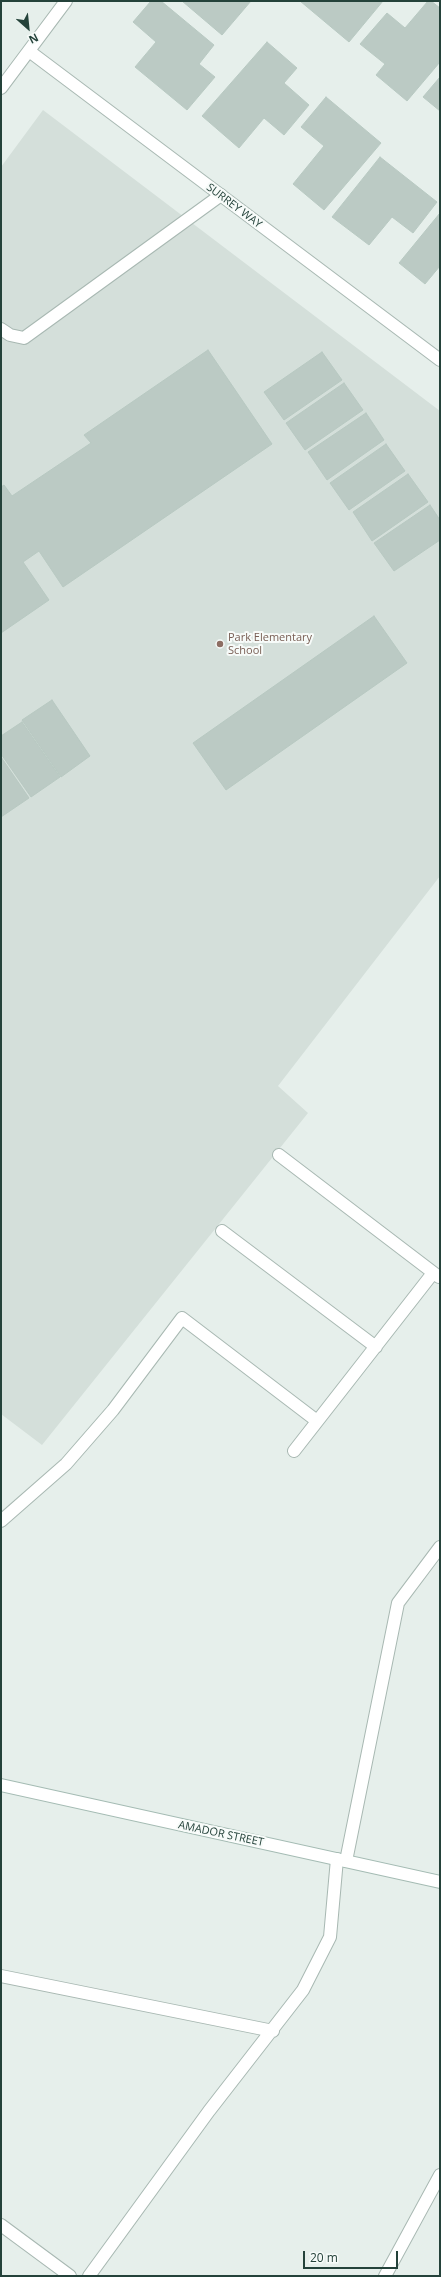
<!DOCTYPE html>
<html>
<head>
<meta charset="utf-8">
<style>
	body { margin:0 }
	#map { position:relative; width:441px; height:2277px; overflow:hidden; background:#e6efeb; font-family:"Open Sans",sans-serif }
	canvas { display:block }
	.frame { position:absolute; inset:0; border:2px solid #24423a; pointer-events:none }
	.north { position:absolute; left:8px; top:8px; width:40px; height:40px; -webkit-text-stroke:3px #f7fbf9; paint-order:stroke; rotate:153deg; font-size:11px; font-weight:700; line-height:16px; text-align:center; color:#24423a }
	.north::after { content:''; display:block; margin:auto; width:14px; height:18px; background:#24423a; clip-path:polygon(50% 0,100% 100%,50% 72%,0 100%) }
	.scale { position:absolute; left:303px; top:2251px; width:95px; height:18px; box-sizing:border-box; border:2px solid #24423a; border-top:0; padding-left:5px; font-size:12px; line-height:14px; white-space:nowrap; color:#24423a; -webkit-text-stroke:3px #f7fbf9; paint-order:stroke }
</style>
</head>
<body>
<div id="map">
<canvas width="441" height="2277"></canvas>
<div class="frame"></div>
<div class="north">N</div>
<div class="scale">20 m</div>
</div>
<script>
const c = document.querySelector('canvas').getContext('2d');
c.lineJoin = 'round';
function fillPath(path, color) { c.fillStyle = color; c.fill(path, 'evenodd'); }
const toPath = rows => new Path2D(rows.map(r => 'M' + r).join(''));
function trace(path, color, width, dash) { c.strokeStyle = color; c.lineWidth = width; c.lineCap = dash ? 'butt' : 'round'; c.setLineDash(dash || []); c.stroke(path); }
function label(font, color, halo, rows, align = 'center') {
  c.font = font + ' "Open Sans",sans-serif'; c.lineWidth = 4; c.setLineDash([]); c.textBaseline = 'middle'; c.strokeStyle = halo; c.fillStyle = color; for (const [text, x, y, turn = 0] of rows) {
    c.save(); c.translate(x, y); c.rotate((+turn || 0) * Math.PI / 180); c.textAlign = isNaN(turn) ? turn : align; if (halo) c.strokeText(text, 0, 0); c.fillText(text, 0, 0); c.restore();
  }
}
const built = toPath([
	[43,110,440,411,440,876,278,1086,308,1113,42,1445,1,1414,1,167]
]);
const building = toPath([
	[151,1,161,1,214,45,199,64,215,77,187,110,135,67,156,42,133,22,151,1],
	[182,1,251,1,222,35,182,1],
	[300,1,383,1,349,42,300,1],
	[428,1,431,1,440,8,440,62,407,101,376,75,385,64,360,44,387,13,405,28,428,1],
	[267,42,297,68,284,83,309,105,284,135,264,118,239,148,202,116,267,42],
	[440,77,440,111,423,97,440,77],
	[326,97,381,143,324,210,293,184,324,146,301,127,326,97],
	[380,157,437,202,413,233,392,217,369,245,332,217,380,157],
	[440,213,440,266,425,284,399,263,440,213],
	[208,350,272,444,63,587,39,551,23,562,49,600,1,633,1,487,4,485,12,496,91,443,84,435,208,350],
	[322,352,342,380,284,420,264,392,322,352],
	[344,383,363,410,305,450,286,423,344,383],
	[366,413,384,440,327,480,308,452,366,413],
	[386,444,405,471,349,510,330,483,386,444],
	[408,474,428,502,372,541,353,512,408,474],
	[430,505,440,520,440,540,394,571,374,543,430,505],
	[374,616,407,663,226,790,193,743,374,616],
	[52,700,90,756,61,777,22,720,52,700],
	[22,722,60,777,31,797,1,754,1,736,22,722],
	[1,757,29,798,1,817,1,757]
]);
const lane = toPath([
	[1,329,10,335,24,338,221,195],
	[279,1155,439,1277],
	[222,1231,376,1347],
	[294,1451,433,1273],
	[1,1521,66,1464,113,1410,182,1318,317,1421],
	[346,1861,398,1603,440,1547],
	[1,1976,273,2031],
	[1,2225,70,2276],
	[89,2276,209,2111,303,1990,330,1937,337,1859]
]);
const street = toPath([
	[29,51,440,360],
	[1,88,66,1],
	[385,2276,440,2175]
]);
const secondary = toPath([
	[1,1785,440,1882]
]);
const markers = [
	[220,644,4,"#8d6e63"]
];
const streetNames = [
	["SURREY WAY",234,206,37],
	["AMADOR STREET",221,1834,12]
];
const educationNames = [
	["Park Elementary",228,638],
	["School",228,651]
];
fillPath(built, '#d4dfda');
fillPath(building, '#bbcac4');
trace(building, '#b8c9c2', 1);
trace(lane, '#a8b8b2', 14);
trace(street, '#a8b8b2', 14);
trace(secondary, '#a4bbb3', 14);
trace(lane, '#fff', 12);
trace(street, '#fff', 12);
trace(secondary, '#fff', 12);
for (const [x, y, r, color] of markers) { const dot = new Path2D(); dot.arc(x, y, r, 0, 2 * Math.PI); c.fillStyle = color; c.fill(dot); trace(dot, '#f7fbf9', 1.5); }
label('11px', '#24423a', '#f7fbf9', streetNames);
label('11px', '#785e54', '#f7fbf9', educationNames, 'left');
</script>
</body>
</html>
